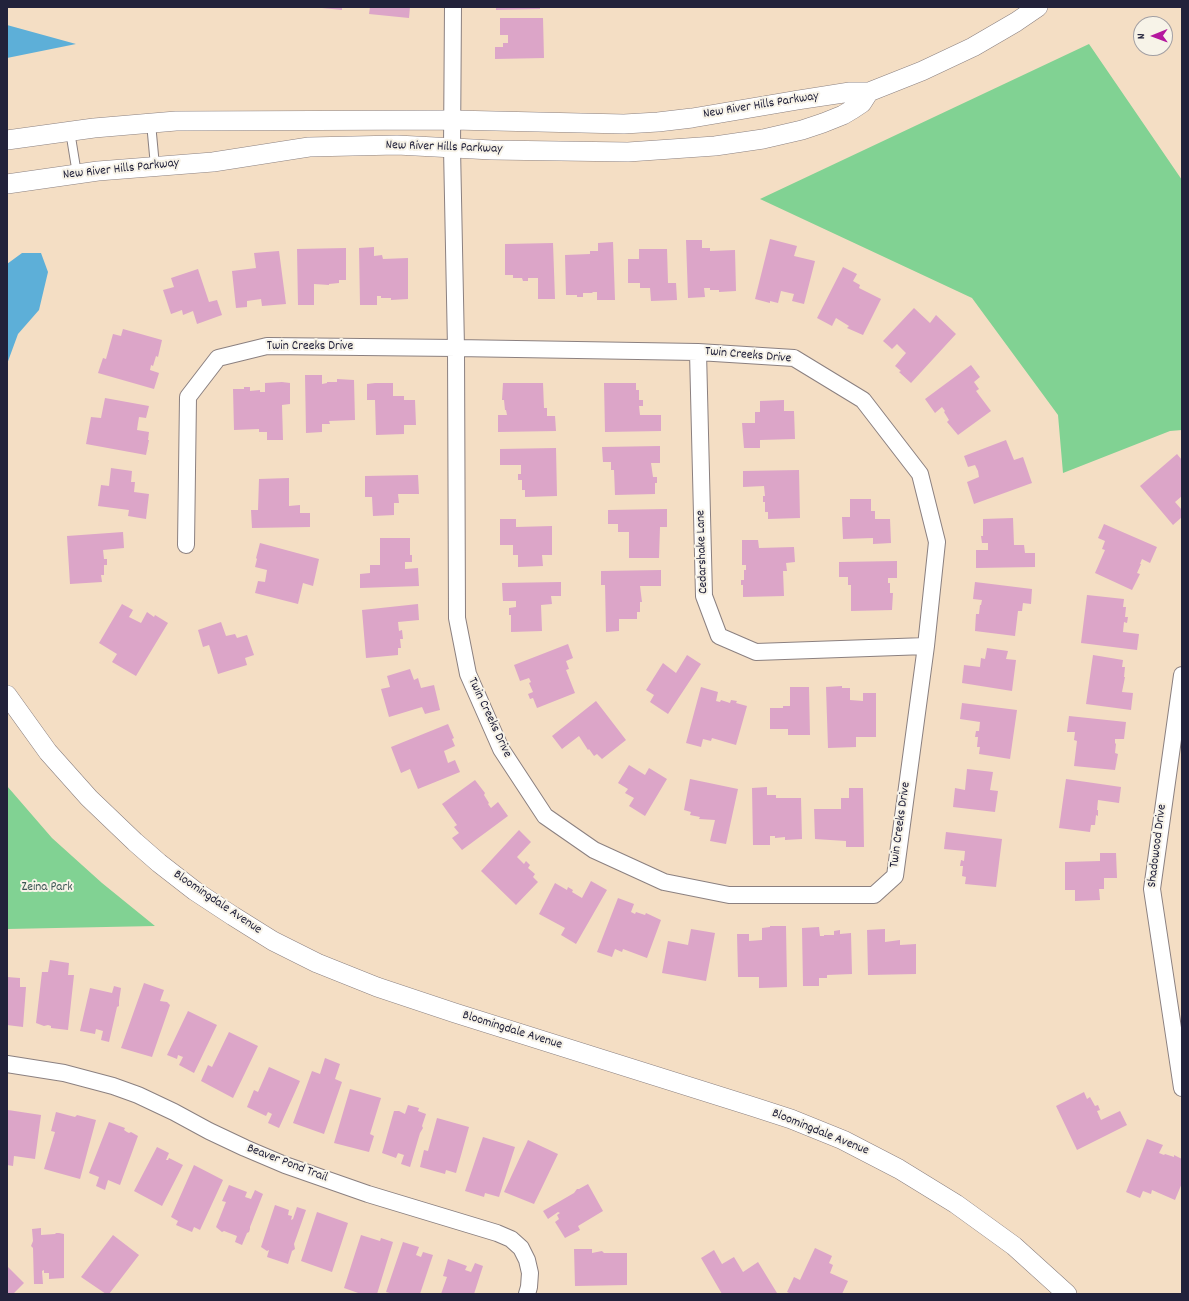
<!DOCTYPE html>
<html>
<head>
<meta charset="utf-8">
<style>
	body { margin:0 }
	#map { position:relative; width:1189px; height:1301px; overflow:hidden; background:#f4dec4; font-family:Dekko,sans-serif }
	canvas { display:block }
	.frame { position:absolute; inset:0; border:8px solid #22223b; pointer-events:none }
	.north { position:absolute; left:1133px; top:16px; width:40px; height:40px; box-sizing:border-box; background:#f7f3e8; border:1px solid #a29fa3; border-radius:50%; rotate:269deg; font-size:11px; font-weight:700; line-height:16px; text-align:center; color:#22223b }
	.north::after { content:''; display:block; margin:auto; width:14px; height:18px; background:#b5179e; clip-path:polygon(50% 0,100% 100%,50% 72%,0 100%) }
</style>
</head>
<body>
<div id="map">
<canvas width="1189" height="1301"></canvas>
<div class="frame"></div>
<div class="north">N</div>
</div>
<script>
const c = document.querySelector('canvas').getContext('2d');
c.lineJoin = 'round';
function fillPath(path, color) { c.fillStyle = color; c.fill(path, 'evenodd'); }
const toPath = rows => new Path2D(rows.map(r => 'M' + r).join(''));
function trace(path, color, width, dash) { c.strokeStyle = color; c.lineWidth = width; c.lineCap = dash ? 'butt' : 'round'; c.setLineDash(dash || []); c.stroke(path); }
function label(font, color, halo, rows, align = 'center') {
  c.font = font + ' Dekko,sans-serif'; c.lineWidth = 4; c.setLineDash([]); c.textBaseline = 'middle'; c.strokeStyle = halo; c.fillStyle = color; for (const [text, x, y, turn = 0] of rows) {
    c.save(); c.translate(x, y); c.rotate((+turn || 0) * Math.PI / 180); c.textAlign = isNaN(turn) ? turn : align; if (halo) c.strokeText(text, 0, 0); c.fillText(text, 0, 0); c.restore();
  }
}
const green = toPath([
	[1089,44,1182,180,1182,430,1170,431,1063,473,1058,415,972,298,760,199],
	[7,786,52,838,102,883,155,926,7,929]
]);
const water = toPath([
	[7,25,76,44,7,58],
	[22,253,41,253,48,272,39,310,18,334,7,364,7,264]
]);
const building = toPath([
	[322,7,342,7,342,10,322,8],
	[370,7,410,7,409,18,369,14],
	[496,7,540,7,540,9,496,10],
	[500,18,543,18,544,58,495,59,495,47,503,47,503,43,508,43,508,35,500,35],
	[770,239,797,246,794,256,815,261,804,304,792,301,794,294,781,291,778,303,770,301,770,303,755,299],
	[686,240,702,240,702,248,710,248,710,251,735,250,736,291,719,292,719,290,710,290,710,288,704,288,705,297,688,298],
	[613,242,615,300,597,300,597,292,592,292,593,293,583,293,583,297,577,297,577,295,566,295,565,255,590,254,590,251,598,251,598,243],
	[553,243,555,299,538,299,538,278,528,278,528,281,523,281,522,278,513,278,513,275,505,275,505,244],
	[374,247,374,256,382,255,383,259,408,258,408,299,391,300,391,298,381,298,381,296,377,296,377,305,360,305,359,248],
	[346,248,346,280,339,280,339,283,329,284,329,285,314,284,314,305,298,305,297,249],
	[639,249,667,249,668,283,676,283,677,300,651,301,650,288,640,288,640,283,628,283,628,259,639,259],
	[279,251,286,304,262,306,261,299,247,301,247,307,236,308,232,271,256,268,254,253],
	[843,267,857,274,853,281,860,285,859,288,881,299,863,335,847,328,849,326,836,318,832,326,817,318],
	[198,269,209,302,217,300,222,315,197,324,193,311,183,315,182,310,171,314,163,290,174,287,171,278],
	[914,308,930,323,936,315,956,334,911,383,899,372,901,371,895,366,906,353,897,344,892,349,883,341],
	[123,329,162,340,158,357,156,356,153,366,151,365,150,370,159,373,154,389,98,373,103,358,106,359,113,334,121,336],
	[971,365,980,377,974,382,979,389,976,391,991,411,958,435,947,422,949,420,944,412,945,411,942,407,935,413,925,399],
	[305,375,322,375,322,384,327,383,327,382,337,382,337,379,354,380,355,420,329,421,330,424,322,424,322,432,306,433],
	[282,382,290,383,290,404,282,405,283,440,267,440,267,432,259,432,259,429,234,430,233,389,244,389,244,387,250,387,250,391,260,390,260,392,265,392,265,383],
	[375,383,393,383,393,396,404,396,404,400,415,400,416,425,404,425,404,434,376,435,375,400,367,400,367,384],
	[503,383,543,383,544,408,547,408,547,416,555,416,556,431,498,432,498,415,507,415,506,410,505,410,504,400,502,400],
	[604,383,636,383,636,390,639,390,639,400,643,400,643,406,639,406,640,415,661,415,661,431,605,432],
	[105,398,149,406,146,418,139,417,138,423,137,430,149,432,148,440,149,440,146,455,86,444,91,417,101,418],
	[784,400,784,411,794,411,795,439,760,440,760,448,744,448,742,423,755,423,755,412,760,412,760,401],
	[1006,440,1014,460,1023,457,1032,483,974,504,967,482,979,477,978,471,975,465,968,467,964,456],
	[660,446,660,463,651,463,653,477,657,477,657,483,655,483,655,494,615,495,614,470,611,470,611,462,603,462,602,447],
	[556,448,557,496,525,497,525,490,522,490,522,480,518,480,518,474,521,474,521,465,500,465,500,449],
	[1177,454,1182,460,1182,496,1175,502,1182,510,1182,517,1173,525,1140,486],
	[111,468,132,471,131,482,135,482,134,492,149,494,146,519,128,516,129,510,98,506,101,485,109,486],
	[799,470,800,518,768,519,768,512,765,512,765,502,763,502,763,496,765,496,764,486,743,487,743,471],
	[418,475,419,494,398,494,399,503,394,503,394,515,373,516,372,497,365,497,365,476],
	[289,478,289,506,300,505,300,513,310,513,310,527,252,528,251,510,258,510,259,479],
	[850,499,871,499,871,511,875,511,875,519,890,519,891,543,873,544,873,538,843,539,842,517,850,517],
	[667,509,667,527,660,527,659,558,629,558,629,532,618,532,618,524,608,524,608,510],
	[1013,518,1014,545,1024,545,1025,553,1035,553,1035,567,976,568,976,550,988,550,988,543,982,543,981,536,983,536,983,519],
	[500,519,516,519,516,527,552,526,552,555,542,555,543,566,518,567,518,555,513,555,513,545,500,545],
	[1104,524,1157,547,1150,563,1142,559,1140,564,1141,564,1137,573,1140,574,1132,590,1095,573,1105,550,1102,549,1105,541,1098,538],
	[123,532,124,548,103,550,104,559,107,559,107,565,104,565,104,575,101,575,102,582,70,584,67,536],
	[380,538,410,538,410,555,412,555,412,562,405,562,405,569,418,568,419,586,360,588,360,574,370,573,370,565,380,565],
	[742,540,758,540,759,548,794,547,795,562,786,563,787,571,783,571,784,596,743,597,743,585,741,585,741,580,744,580,744,570,746,570,746,565,742,565],
	[260,543,319,559,313,586,303,583,298,604,255,593,258,581,265,582,267,570,255,567,257,559,256,558],
	[897,561,897,578,888,578,888,583,890,583,890,593,893,593,892,610,851,611,851,585,848,585,848,577,839,577,839,562],
	[661,570,661,586,640,586,642,602,640,602,640,612,637,612,637,619,619,619,619,631,606,632,605,585,601,585,601,571],
	[561,582,561,596,551,596,552,604,541,605,542,631,511,632,511,615,509,615,509,608,516,607,516,601,503,601,502,583],
	[975,582,1032,589,1031,604,1023,603,1022,611,1018,611,1015,636,975,631,976,614,979,614,980,605,981,605,982,600,973,599],
	[1087,595,1124,599,1123,607,1126,607,1125,617,1128,617,1127,623,1124,622,1123,632,1139,634,1137,650,1081,643],
	[122,604,133,610,129,617,141,623,147,612,154,617,155,615,168,623,136,676,112,662,117,654,99,643],
	[418,604,419,620,398,622,399,631,402,630,403,639,400,639,401,648,398,648,398,655,366,658,362,610],
	[221,622,226,636,235,634,237,638,247,635,254,655,245,658,247,665,218,674,209,645,203,647,198,630],
	[568,644,573,658,566,661,569,669,566,670,575,693,537,708,533,698,530,699,528,694,533,692,529,683,531,682,529,678,520,681,514,665],
	[987,648,1008,651,1006,659,1016,660,1012,691,962,683,964,665,980,667,981,658,985,659],
	[687,655,701,664,668,714,650,702,654,695,646,690,663,663,676,673],
	[1093,655,1123,660,1122,667,1125,667,1124,677,1125,677,1122,692,1133,693,1131,710,1086,704],
	[410,669,414,680,418,678,421,688,434,685,440,710,425,714,422,707,389,717,381,689,390,687,387,676],
	[842,686,842,688,850,688,850,700,863,701,863,693,876,693,876,737,856,737,856,747,828,748,826,687],
	[701,687,718,692,716,701,720,702,721,700,730,703,731,700,737,701,736,703,747,706,736,745,712,738,711,741,703,739,701,747,686,743],
	[790,687,809,687,810,735,788,735,788,729,770,729,770,708,783,708,783,706,790,706],
	[596,701,626,740,602,759,597,754,594,756,589,749,588,750,579,736,562,749,552,736],
	[962,703,1017,710,1010,759,979,754,980,747,977,747,978,737,975,737,976,731,979,731,980,722,960,719],
	[1069,716,1126,722,1124,739,1115,739,1115,743,1116,744,1115,753,1118,754,1115,770,1074,766,1077,741,1074,740,1075,732,1067,732],
	[448,724,454,738,452,739,455,746,444,751,448,763,455,760,460,772,418,789,410,769,401,773,391,747],
	[629,765,645,775,649,768,667,779,645,816,629,806,634,798,625,793,628,789,618,783],
	[967,769,993,772,990,790,998,791,995,812,953,807,955,788,965,790],
	[690,779,738,789,726,844,710,841,715,820,699,819,700,817,690,815,691,812,684,810],
	[1066,779,1121,787,1119,803,1098,800,1097,810,1098,810,1098,816,1096,815,1095,825,1091,825,1090,832,1059,828],
	[475,780,485,793,484,795,489,803,488,804,491,808,498,802,508,816,462,850,452,838,459,833,454,827,457,825,442,804],
	[767,787,767,795,776,795,776,798,801,798,802,839,785,840,785,837,775,838,775,836,770,836,770,845,753,845,752,788],
	[849,788,863,788,864,847,846,847,846,841,815,839,814,809,841,809,841,798,849,798],
	[519,830,531,842,517,857,524,864,526,861,530,865,528,868,535,874,533,877,538,882,516,905,481,871],
	[946,832,1002,839,996,887,965,884,966,877,962,876,963,866,960,866,961,860,964,861,965,851,944,849],
	[1100,853,1116,853,1117,878,1104,878,1104,889,1099,889,1100,900,1075,901,1075,890,1065,890,1065,862,1100,861],
	[591,881,607,890,576,944,561,935,565,928,539,914,555,883,567,890,568,887,573,890,572,892,582,898],
	[618,898,634,904,631,912,635,914,636,912,645,915,646,913,661,920,647,958,623,949,622,952,615,949,612,957,597,952],
	[770,926,786,926,787,987,759,988,759,977,738,977,737,934,749,934,749,941,762,940,762,928,770,927],
	[819,927,820,936,824,936,824,935,834,935,834,931,840,930,840,934,851,933,852,974,827,975,827,978,819,978,819,986,803,986,802,928],
	[691,929,715,933,706,981,662,973,668,941,688,945],
	[885,929,885,942,900,940,900,945,916,944,916,974,868,975,867,930],
	[50,960,69,963,68,975,74,975,68,1030,51,1028,51,1026,48,1025,44,1026,36,1023,42,972,48,972],
	[7,977,20,978,20,987,26,987,23,1027,7,1025],
	[144,983,164,990,160,1001,167,1002,170,1005,152,1057,121,1048],
	[114,986,121,988,119,1001,119,1006,117,1007,109,1042,101,1040,103,1031,96,1029,95,1034,80,1031,90,988,112,993],
	[188,1011,217,1025,194,1073,179,1065,183,1057,178,1055,177,1059,167,1055],
	[229,1032,258,1046,233,1098,201,1081,208,1065,212,1067],
	[325,1058,340,1064,335,1079,342,1082,324,1134,293,1123,312,1071,320,1074],
	[269,1067,300,1081,279,1128,268,1123,272,1114,268,1112,266,1116,247,1107,254,1090,258,1092],
	[350,1089,381,1098,370,1134,374,1136,369,1152,334,1143],
	[1084,1092,1087,1099,1090,1097,1095,1106,1098,1105,1100,1110,1097,1111,1101,1120,1120,1111,1127,1125,1077,1150,1056,1106],
	[408,1105,419,1108,418,1111,426,1114,422,1126,423,1128,420,1133,410,1167,401,1164,404,1155,398,1153,396,1158,382,1153,394,1111,399,1111,405,1114],
	[8,1110,41,1115,35,1159,14,1156,13,1166,7,1165,7,1120],
	[56,1112,75,1117,77,1115,96,1120,80,1179,44,1169,55,1132,51,1131],
	[437,1118,469,1127,456,1173,446,1170,445,1174,420,1167,424,1150,428,1151],
	[109,1122,125,1128,124,1130,127,1132,129,1133,131,1132,138,1136,120,1185,108,1180,105,1190,96,1186,99,1177,89,1173],
	[483,1137,515,1147,499,1197,485,1193,484,1197,465,1191],
	[1147,1139,1163,1145,1159,1153,1164,1155,1165,1154,1174,1157,1174,1155,1182,1159,1182,1183,1175,1200,1152,1190,1151,1194,1143,1191,1140,1198,1126,1192],
	[528,1140,558,1154,534,1204,504,1192],
	[157,1147,169,1153,166,1160,168,1160,169,1158,183,1165,162,1206,134,1191],
	[194,1165,223,1180,200,1230,194,1227,192,1232,176,1225,178,1221,171,1217],
	[588,1184,603,1211,578,1226,580,1230,565,1238,555,1222,559,1219,557,1215,560,1213,558,1212,548,1219,543,1211,574,1193,577,1189,579,1189],
	[229,1185,247,1192,245,1197,251,1199,255,1190,263,1194,250,1227,250,1229,249,1232,247,1233,242,1245,235,1242,237,1236,224,1231,222,1232,216,1227,226,1202,222,1201],
	[275,1205,289,1210,288,1215,292,1216,291,1220,293,1219,297,1207,306,1210,294,1244,295,1249,292,1251,288,1264,267,1257,269,1250,267,1251,261,1247],
	[317,1212,348,1223,332,1272,301,1261],
	[41,1228,41,1235,55,1234,56,1233,59,1233,64,1234,64,1278,49,1279,49,1273,44,1273,44,1270,42,1271,43,1284,34,1284,33,1248,31,1246,33,1241,32,1229],
	[113,1235,139,1255,109,1294,106,1294,81,1277],
	[361,1235,380,1241,381,1238,393,1242,377,1294,361,1294,344,1288],
	[403,1242,419,1247,416,1255,421,1257,423,1252,433,1255,420,1294,393,1294,386,1292],
	[815,1248,832,1256,829,1263,833,1265,830,1273,848,1281,842,1294,791,1294,787,1292,794,1277,800,1280],
	[574,1249,592,1249,592,1253,602,1251,604,1253,627,1253,627,1285,575,1286],
	[714,1250,722,1264,734,1257,743,1272,758,1262,777,1293,722,1294,701,1258],
	[448,1259,467,1266,465,1270,471,1272,475,1263,483,1266,474,1294,441,1294,447,1277,443,1276],
	[7,1266,24,1283,13,1294,7,1294]
]);
const service = toPath([
	[151,123,155,166],
	[70,131,77,174]
]);
const minor = toPath([
	[698,352,704,596,719,636,756,652,926,646],
	[186,545,188,397,218,358,267,346,456,348,698,352,794,358,863,400,920,474,937,542,926,646,895,876,874,895,729,895,664,882,594,850,545,816,501,749,468,674,457,618,456,348,452,148,453,7],
	[1182,675,1152,889,1182,1088],
	[7,1064,64,1073,113,1086,138,1095,174,1112,209,1131,245,1148,285,1165,368,1194,497,1233,511,1239,521,1248,527,1260,530,1273,529,1287,527,1294]
]);
const tertiary = toPath([
	[7,140,94,128,176,121,453,120,624,124,658,122,692,118,798,100,850,92,869,92,922,71,973,47,1016,22,1038,7],
	[7,184,98,171,213,162,309,147,397,145,492,150,628,152,715,146,763,139,802,130,823,123,843,115,853,109,862,103,869,92],
	[7,695,48,752,89,798,135,842,159,863,195,891,233,916,273,941,317,963,377,987,455,1013,754,1107,791,1119,843,1140,899,1169,956,1204,1014,1246,1067,1294]
]);
const streetNames = [
	["New River Hills Parkway",761,106,-9],
	["New River Hills Parkway",444,148,2],
	["New River Hills Parkway",121,170,-6],
	["Twin Creeks Drive",310,347],
	["Twin Creeks Drive",748,356,5],
	["Cedarshake Lane",703,552,-92],
	["Twin Creeks Drive",489,718,65],
	["Twin Creeks Drive",901,825,-82],
	["Shadowood Drive",1158,846,-83],
	["Bloomingdale Avenue",217,903,34],
	["Bloomingdale Avenue",512,1031,17],
	["Bloomingdale Avenue",820,1133,22],
	["Beaver Pond Trail",287,1164,21]
];
const parkNames = [
	["Zeina Park",47,888]
];
fillPath(green, '#81d293');
fillPath(water, '#5dafd8');
fillPath(building, '#dca5c8');
trace(service, '#8b8080', 10);
trace(minor, '#8b8080', 18);
trace(tertiary, '#8b8080', 20);
trace(service, '#fff', 8);
trace(minor, '#fff', 16);
trace(tertiary, '#fff', 19);
label('13px', '#22223b', '#f7f3e8', streetNames);
label('13px', '#3e5755', '#f7f3e8', parkNames);
</script>
</body>
</html>
